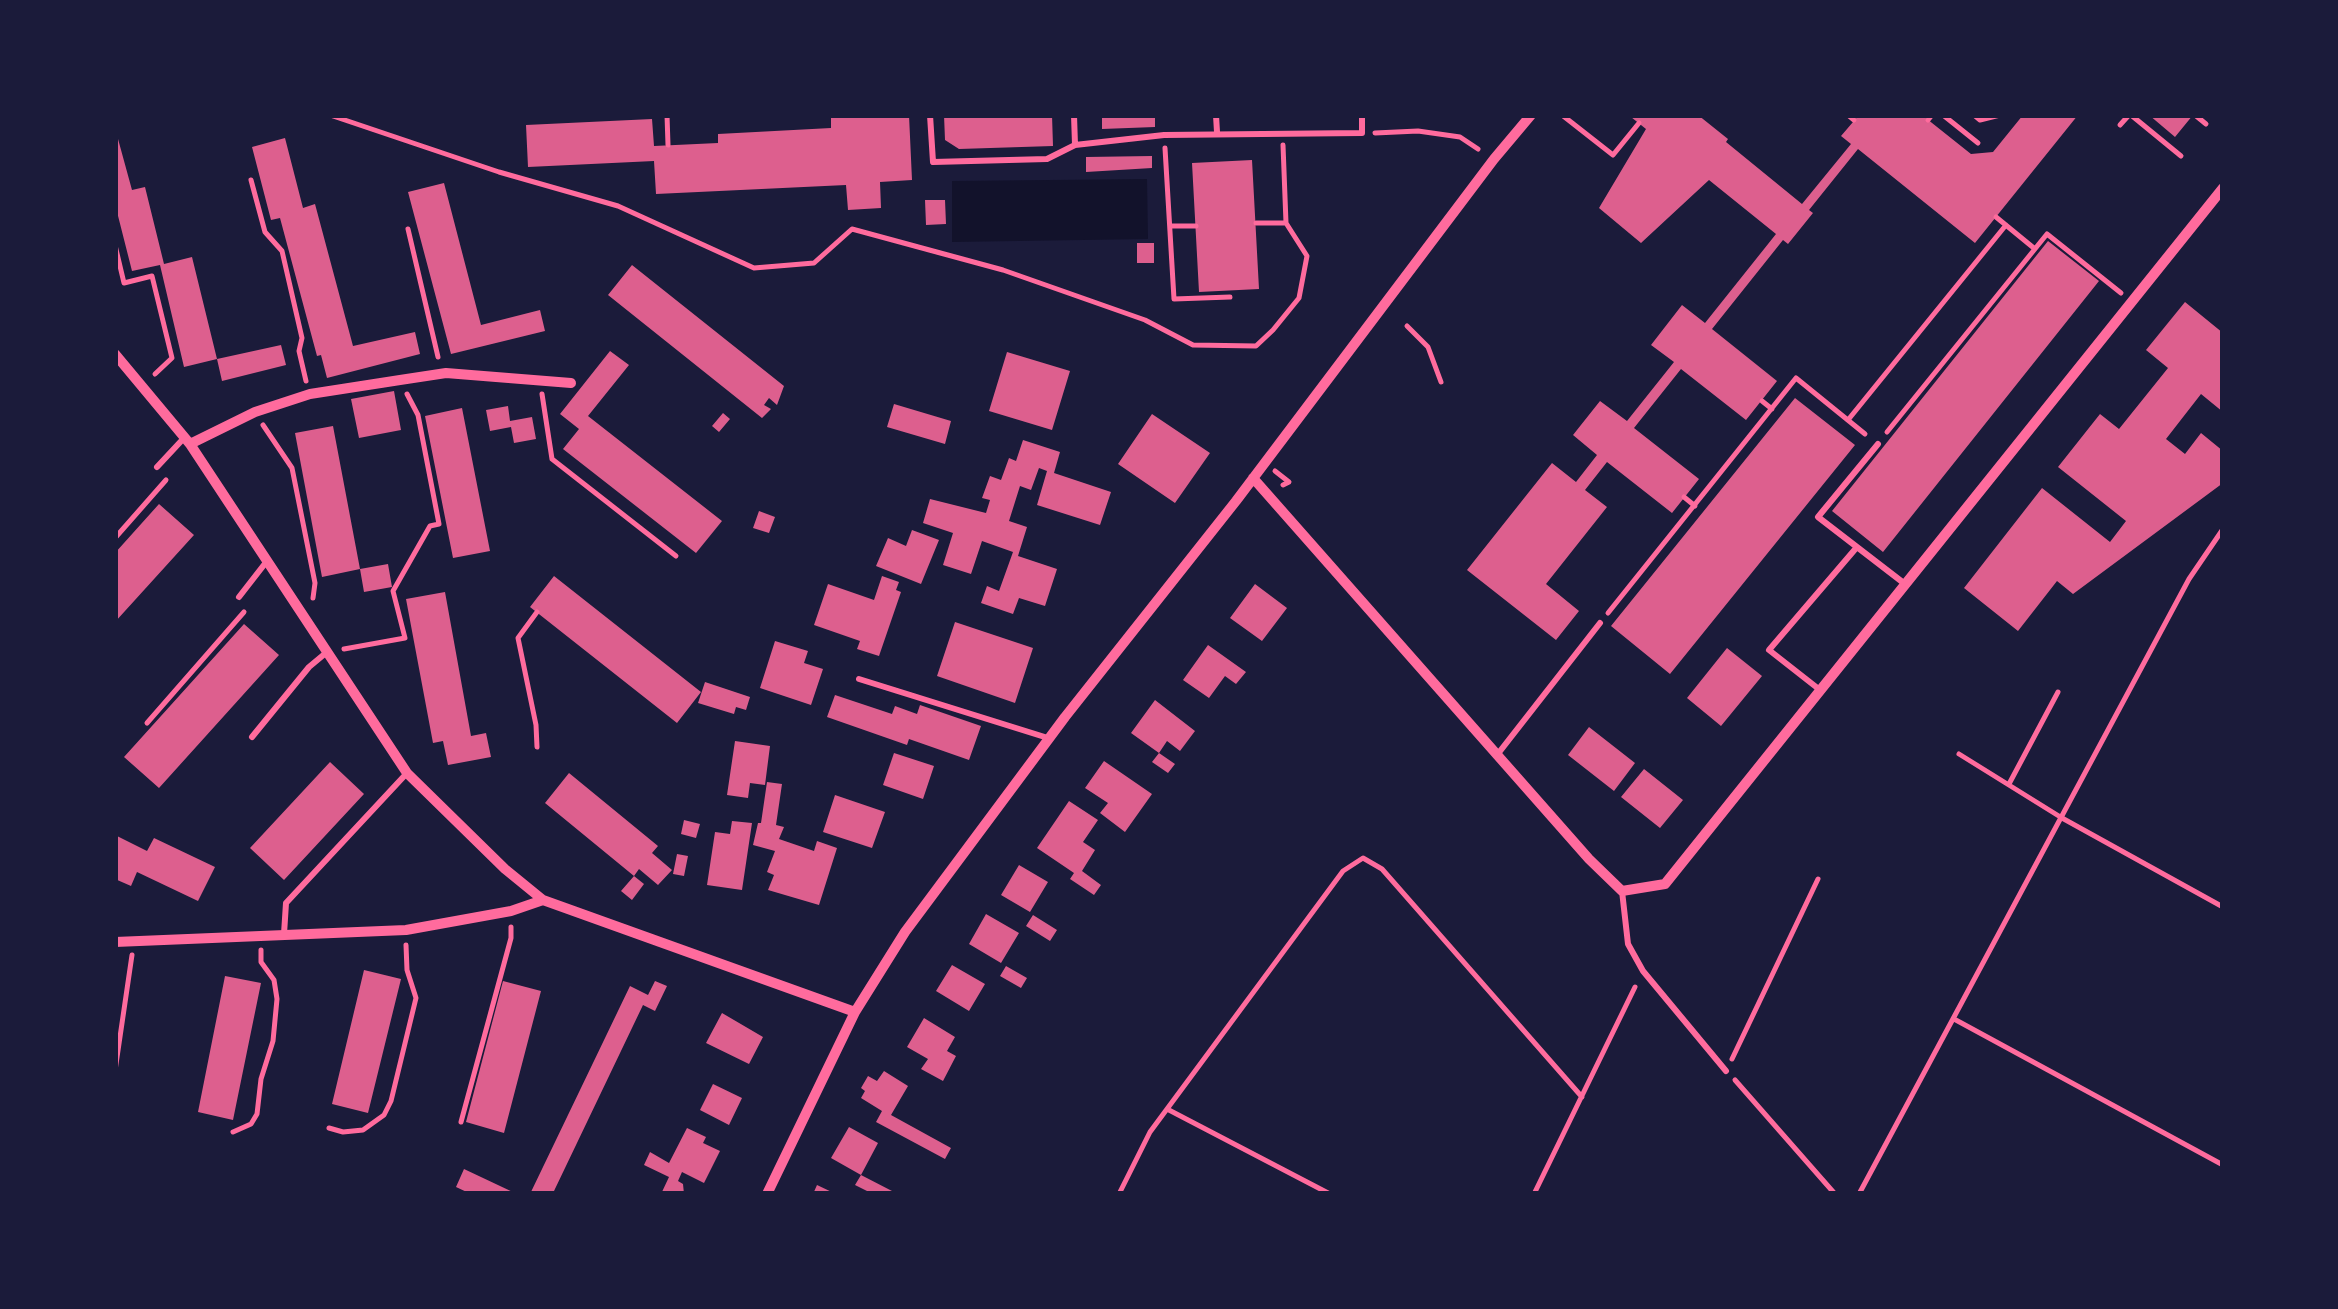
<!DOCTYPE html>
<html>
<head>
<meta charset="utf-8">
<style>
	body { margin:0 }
	#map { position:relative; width:2338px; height:1309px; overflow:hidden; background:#1b1b3a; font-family:"Public Sans",sans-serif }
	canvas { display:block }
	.frame { position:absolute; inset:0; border:118px solid #1b1b3a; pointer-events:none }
</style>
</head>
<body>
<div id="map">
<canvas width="2338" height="1309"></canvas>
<div class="frame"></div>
</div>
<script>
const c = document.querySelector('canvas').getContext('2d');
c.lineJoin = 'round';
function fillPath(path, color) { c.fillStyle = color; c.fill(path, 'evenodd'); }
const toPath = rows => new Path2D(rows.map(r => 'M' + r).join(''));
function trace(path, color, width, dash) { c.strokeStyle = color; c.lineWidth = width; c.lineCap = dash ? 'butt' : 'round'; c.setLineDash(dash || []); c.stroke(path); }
const water = toPath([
	[1147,179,1148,239,952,242,952,181]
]);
const building = toPath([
	[831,115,909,115,912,180,880,182,881,208,848,210,846,185,656,194,654,161,528,167,526,125,652,119,654,146,718,143,718,134,831,128],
	[944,115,1052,115,1053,146,959,149,945,140],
	[1102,115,1155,115,1155,127,1102,129],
	[1633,115,1698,115,1728,139,1726,142,1802,204,1851,144,1841,136,1859,115,1922,115,1971,154,1993,152,2023,115,2078,115,1975,243,1858,149,1809,210,1813,213,1788,244,1783,240,1712,329,1777,381,1746,420,1681,369,1634,428,1699,479,1672,513,1607,462,1585,490,1607,507,1546,584,1579,611,1556,640,1467,570,1552,463,1576,482,1597,455,1573,435,1600,401,1627,421,1674,362,1651,345,1682,305,1705,323,1776,234,1709,180,1641,243,1599,208,1646,129,1631,117],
	[2149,115,2193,115,2175,137],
	[115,128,132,190,145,187,164,264,192,257,217,359,184,367,160,265,132,271,115,204],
	[285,138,303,208,315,204,353,346,415,332,420,354,327,378,321,355,317,356,280,218,271,220,252,147],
	[1152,156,1152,168,1086,172,1086,157],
	[1252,160,1259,289,1199,292,1192,163],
	[444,183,481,325,540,310,545,331,451,354,408,192],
	[925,200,945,200,946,224,926,225],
	[2048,241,2099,281,1883,552,1832,511],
	[1137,243,1154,243,1154,263,1137,263],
	[632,265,784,386,777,405,769,398,764,405,771,409,762,418,608,295],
	[2185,302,2223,333,2223,412,2201,394,2166,439,2185,454,2201,433,2223,451,2223,483,2073,594,2057,581,2018,631,1964,588,2042,488,2110,542,2126,521,2058,467,2100,414,2119,429,2168,368,2146,350],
	[281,345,286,365,222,381,217,359],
	[610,351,629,365,588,416,722,521,696,553,563,449,579,429,560,414],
	[1007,352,1070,371,1052,430,989,411],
	[394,391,401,430,359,438,351,399],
	[1795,398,1855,445,1670,674,1611,626],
	[894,404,951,421,945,444,887,427],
	[508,406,510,421,532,417,536,439,514,443,511,427,490,431,486,410],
	[462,408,490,551,453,558,425,416],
	[723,413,730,419,719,432,712,426],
	[1152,414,1210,453,1175,503,1118,464],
	[333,426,360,569,322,577,295,433],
	[1023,440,1060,452,1054,473,1111,492,1100,525,1037,505,1047,471,1039,468,1031,490,1020,486,1009,521,1027,527,1018,556,1057,569,1045,606,1019,598,1013,614,981,603,987,586,999,591,1013,552,982,541,971,574,943,565,953,533,923,523,930,499,986,513,990,500,982,498,990,476,1001,480,1009,458,1016,461],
	[159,504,194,535,115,622,115,553],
	[759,511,775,517,769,533,753,528],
	[912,530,939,540,921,584,876,566,888,538,906,546],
	[388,564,392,587,364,592,360,569],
	[554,576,701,692,677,723,530,607],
	[882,576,899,582,896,590,901,592,879,656,857,649,860,641,814,625,828,584,874,600],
	[1255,584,1287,608,1262,641,1230,618],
	[445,592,471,736,486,733,491,757,448,765,443,741,433,743,406,599],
	[955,622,1033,648,1015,703,937,676],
	[244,624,279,655,159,788,124,757],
	[775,641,808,651,804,663,823,669,811,705,760,688],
	[1208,645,1246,672,1236,684,1225,676,1209,698,1183,680],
	[1727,648,1762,676,1721,726,1687,698],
	[705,682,750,697,746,710,736,707,734,714,698,703],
	[835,695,892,714,895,706,917,714,920,705,981,726,969,760,909,739,907,745,827,717],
	[1155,700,1195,731,1180,751,1167,741,1159,753,1131,733],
	[1589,727,1635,763,1614,791,1568,755],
	[735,741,770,746,765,785,750,783,748,798,727,795],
	[894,753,934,766,923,799,883,785],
	[1159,753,1175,764,1168,773,1152,762],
	[1104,761,1152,794,1125,832,1100,813,1108,803,1085,788],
	[330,762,364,794,284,880,250,848],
	[1644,769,1683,800,1660,828,1621,797],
	[569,773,658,846,652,853,672,870,658,885,639,869,634,876,545,803],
	[767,782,782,784,776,825,784,827,779,839,814,851,817,841,837,848,819,905,768,890,774,875,767,872,775,851,753,845,758,823,761,823],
	[835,795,885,812,872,848,823,832],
	[1069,801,1098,820,1083,842,1095,850,1082,871,1101,885,1094,895,1070,879,1074,873,1037,848],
	[684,820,700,824,696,838,681,834],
	[732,821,752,823,742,890,707,885,715,832,730,834],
	[115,835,147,851,154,838,215,867,198,901,137,872,131,886,115,879],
	[677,854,688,856,684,876,673,874],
	[1019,865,1048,882,1030,912,1001,895],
	[634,876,644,884,632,900,621,891],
	[986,914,1019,933,1001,963,969,944],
	[1033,915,1057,930,1050,941,1026,926],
	[952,965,985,984,969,1011,936,991],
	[1006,966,1027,978,1021,988,1000,976],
	[364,970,401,979,368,1113,332,1104],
	[225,976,261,983,233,1120,198,1112],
	[503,981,541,991,504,1133,466,1122],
	[655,981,667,986,655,1011,643,1005,554,1191,562,1194,530,1194,630,986,648,995],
	[722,1013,763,1037,749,1064,706,1043],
	[924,1018,955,1037,947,1051,956,1056,943,1081,921,1069,928,1059,907,1047],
	[884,1071,908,1086,891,1115,951,1148,945,1159,876,1122,882,1111,861,1098,865,1091,861,1088,868,1076,877,1081],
	[713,1084,742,1098,729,1125,700,1110],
	[849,1127,878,1143,861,1175,831,1158],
	[687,1128,706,1137,703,1143,720,1151,704,1183,682,1172,678,1181,683,1184,684,1194,661,1194,669,1177,644,1165,650,1152,669,1163],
	[464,1169,517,1194,471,1194,456,1187],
	[861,1175,892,1191,890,1194,873,1194,855,1185],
	[817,1185,836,1194,813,1194]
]);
const path = toPath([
	[330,115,499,172,618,206,754,268,814,263,852,229,1003,270,1145,320,1193,345,1256,346,1273,330,1299,298,1307,256,1286,223],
	[667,115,668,145],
	[1562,115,1613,155,1639,123],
	[1848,115,1854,120],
	[1943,115,1978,143],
	[1974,115,1980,120,2000,115],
	[2131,115,2181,156],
	[2195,115,2206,124],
	[1928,120,1932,115],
	[2120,125,2129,115],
	[1375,133,1418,131,1460,137,1478,149],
	[1165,148,1174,299,1230,297],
	[251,180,265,232,282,251,302,338,299,351,306,381],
	[1996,217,2035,249],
	[1256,223,1286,223,1283,145],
	[1170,226,1196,226],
	[408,229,438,357],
	[115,245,124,283,152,276,172,358,155,374],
	[1407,326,1428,347,1441,382],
	[542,394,552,459,676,556],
	[1762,401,1772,409],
	[1848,420,2006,225],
	[263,425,292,468,315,583,313,598],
	[1887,432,2047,234,2121,293],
	[1275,471,1289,482,1283,485],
	[1684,497,1695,506],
	[115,538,166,480],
	[1608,613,1796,378,1865,434],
	[344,649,405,638,393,591,430,526,439,524,418,415,407,394],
	[147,723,244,612],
	[537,747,536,725,518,638,537,612],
	[1959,754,2062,818,2223,907],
	[2009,784,2058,692],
	[1954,1019,2223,1165],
	[1732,1059,1818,879],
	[115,1071,132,955],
	[1735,1080,1835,1194],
	[1167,1109,1330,1194],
	[461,1122,511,938,511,927],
	[329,1128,343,1132,363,1130,384,1115,391,1101,416,998,407,970,406,945],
	[233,1132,251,1124,257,1114,261,1079,273,1041,277,999,274,980,261,962,261,950],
	[1119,1194,1150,1132,1343,871,1363,858,1382,869,1582,1097],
	[1534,1194,1635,987],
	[1859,1194,2189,579,2223,529]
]);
const service = toPath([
	[930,115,933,162,1047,159,1075,145,1164,135,1362,133,1362,115],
	[1074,115,1075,145],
	[1216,115,1217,132],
	[1878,444,1818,517,1905,584],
	[157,467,184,438],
	[239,597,267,561],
	[859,679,1048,738],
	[1820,690,1769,650,1857,547],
	[252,737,309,667,327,652],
	[1497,755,1600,623],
	[1622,891,1628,944,1643,971,1726,1071],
	[284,934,286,903,407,773]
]);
const minor = toPath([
	[115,354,190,444,407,773,505,869,543,900,855,1012],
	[190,444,255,412,310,394,400,380,446,373,571,383],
	[1253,478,1589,859,1622,891,1665,884,2223,188],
	[115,942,406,930,511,911,543,900],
	[767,1194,855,1012,905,932,1065,717,1236,501,1494,159,1531,115]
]);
fillPath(water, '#12122b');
fillPath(building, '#dd5f8e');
trace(path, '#ff6b9d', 5);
trace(service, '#ff6b9d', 6);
trace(minor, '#ff6b9d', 10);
</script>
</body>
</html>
